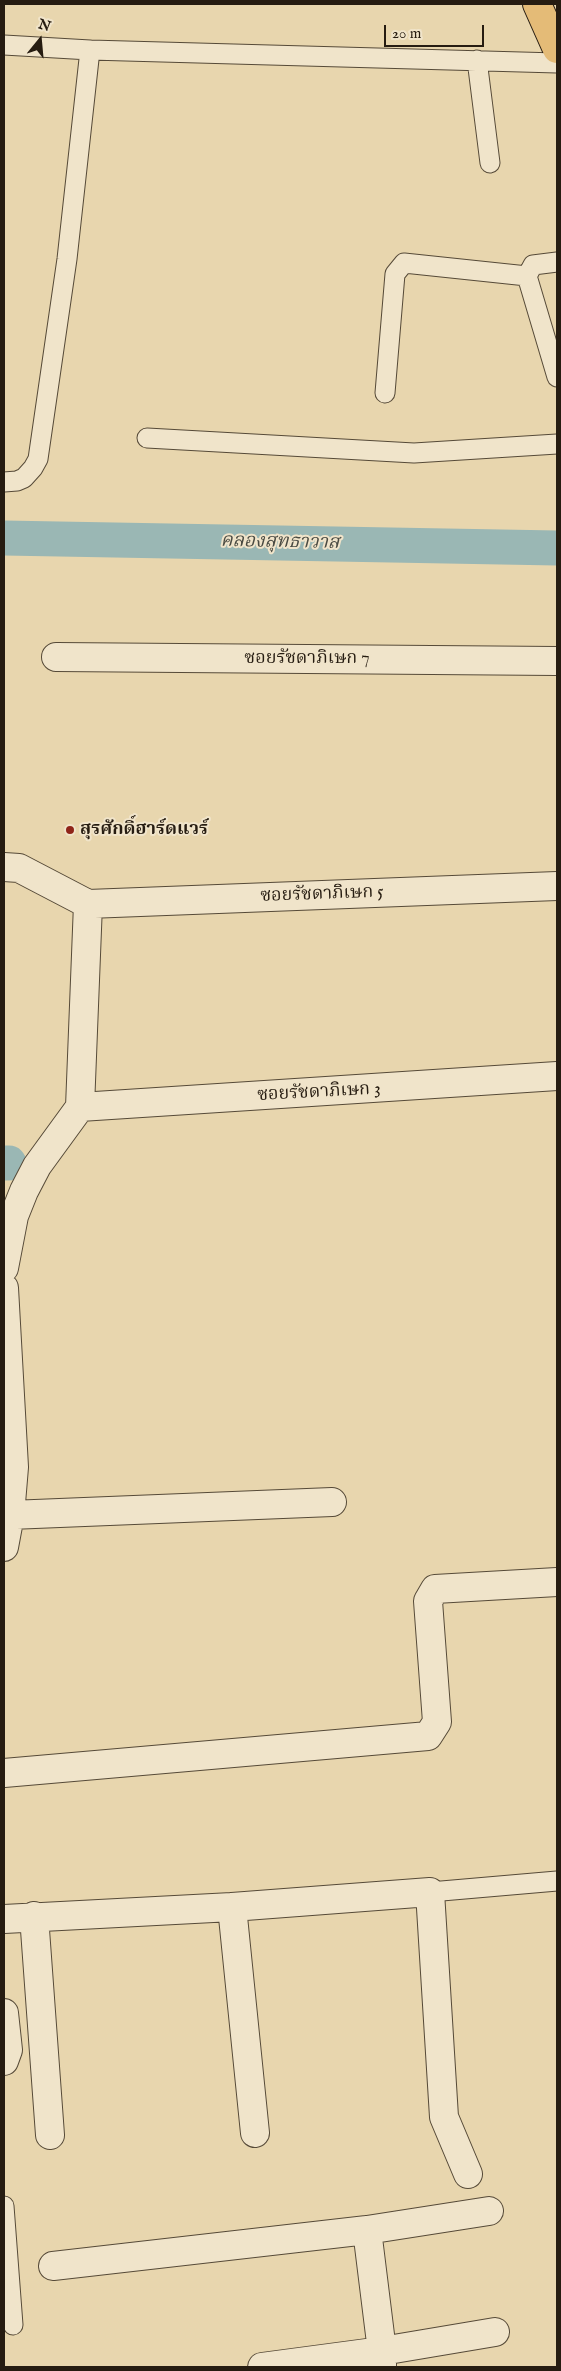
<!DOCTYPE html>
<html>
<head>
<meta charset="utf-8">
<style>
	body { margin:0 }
	#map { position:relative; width:561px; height:2371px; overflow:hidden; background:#e8d6ae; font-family:"IM FELL English",serif }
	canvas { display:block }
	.frame { position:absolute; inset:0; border:5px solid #261c11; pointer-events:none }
	.north { position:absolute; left:15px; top:15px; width:50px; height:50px; -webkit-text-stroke:4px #f0e4ca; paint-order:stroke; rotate:17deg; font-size:14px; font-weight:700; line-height:20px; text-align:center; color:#261c11 }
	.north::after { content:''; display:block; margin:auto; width:18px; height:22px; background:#261c11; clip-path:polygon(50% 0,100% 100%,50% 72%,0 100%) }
	.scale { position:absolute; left:384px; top:25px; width:100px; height:22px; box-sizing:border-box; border:2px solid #261c11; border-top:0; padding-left:6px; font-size:15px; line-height:18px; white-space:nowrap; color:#261c11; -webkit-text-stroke:4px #f0e4ca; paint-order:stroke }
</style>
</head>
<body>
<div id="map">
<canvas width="561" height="2371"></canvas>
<div class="frame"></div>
<div class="north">N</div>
<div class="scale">20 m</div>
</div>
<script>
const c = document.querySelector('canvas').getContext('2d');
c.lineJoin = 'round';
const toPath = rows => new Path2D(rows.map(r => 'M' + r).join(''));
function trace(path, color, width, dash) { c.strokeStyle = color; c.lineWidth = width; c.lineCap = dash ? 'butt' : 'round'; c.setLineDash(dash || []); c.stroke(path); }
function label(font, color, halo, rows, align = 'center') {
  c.font = font + ' "IM FELL English","Noto Serif Thai",serif'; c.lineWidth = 4; c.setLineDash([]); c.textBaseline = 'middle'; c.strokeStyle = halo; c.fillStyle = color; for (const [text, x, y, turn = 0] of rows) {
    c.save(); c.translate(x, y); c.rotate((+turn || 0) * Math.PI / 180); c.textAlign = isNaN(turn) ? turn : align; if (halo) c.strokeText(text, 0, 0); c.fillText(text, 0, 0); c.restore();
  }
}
const canal = toPath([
	[4,538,557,548],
	[4,1163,9,1163]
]);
const lane = toPath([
	[4,45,90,50,557,63],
	[477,60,490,163],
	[557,262,533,265,527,276,557,377],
	[385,393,395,274,404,263,527,276],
	[147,438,414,453,557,444],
	[4,482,17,481,24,478,33,468,38,459,67,259,90,50],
	[430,1892,557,1881],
	[4,2206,13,2325]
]);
const street = toPath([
	[56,657,557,661],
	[4,867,19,868,88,904,557,886],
	[80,1107,557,1076],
	[4,1268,14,1216,24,1191,37,1166,80,1107,88,904],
	[4,1288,14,1467,10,1515,4,1547],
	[10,1515,332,1502],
	[4,1773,428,1736,437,1722,428,1601,435,1589,557,1582],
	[232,1907,255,2133],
	[34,1916,50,2135],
	[4,1919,232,1907,430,1892,444,2117,468,2174],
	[4,2013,8,2050,4,2061],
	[367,2230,382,2351,382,2367],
	[53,2266,367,2230,489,2211],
	[262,2367,382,2351,495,2332]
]);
const primary = toPath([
	[537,4,557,49]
]);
const markers = [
	[70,830,5,"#8f2418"]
];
const streetNames = [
	["ซอยรัชดาภิเษก 7",307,659],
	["ซอยรัชดาภิเษก 5",322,895,-2],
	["ซอยรัชดาภิเษก 3",319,1093,-3]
];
const poiNames = [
	["สุรศักดิ์ฮาร์ดแวร์",80,830]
];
const waterNames = [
	["คลองสุทธาวาส",280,543,1]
];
trace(canal, '#9ab7b4', 35);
trace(lane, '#564a38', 21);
trace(street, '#564a38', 30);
trace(primary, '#261c11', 30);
trace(lane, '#f0e4ca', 19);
trace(street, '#f0e4ca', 28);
trace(primary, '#e4bb77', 28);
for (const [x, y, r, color] of markers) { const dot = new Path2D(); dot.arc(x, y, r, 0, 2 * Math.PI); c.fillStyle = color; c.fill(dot); trace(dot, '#f0e4ca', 2); }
label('18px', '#261c11', '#f0e4ca', streetNames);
label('bold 18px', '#261c11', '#f0e4ca', poiNames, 'left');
label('italic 19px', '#494a42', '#f0e4ca', waterNames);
</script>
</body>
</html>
